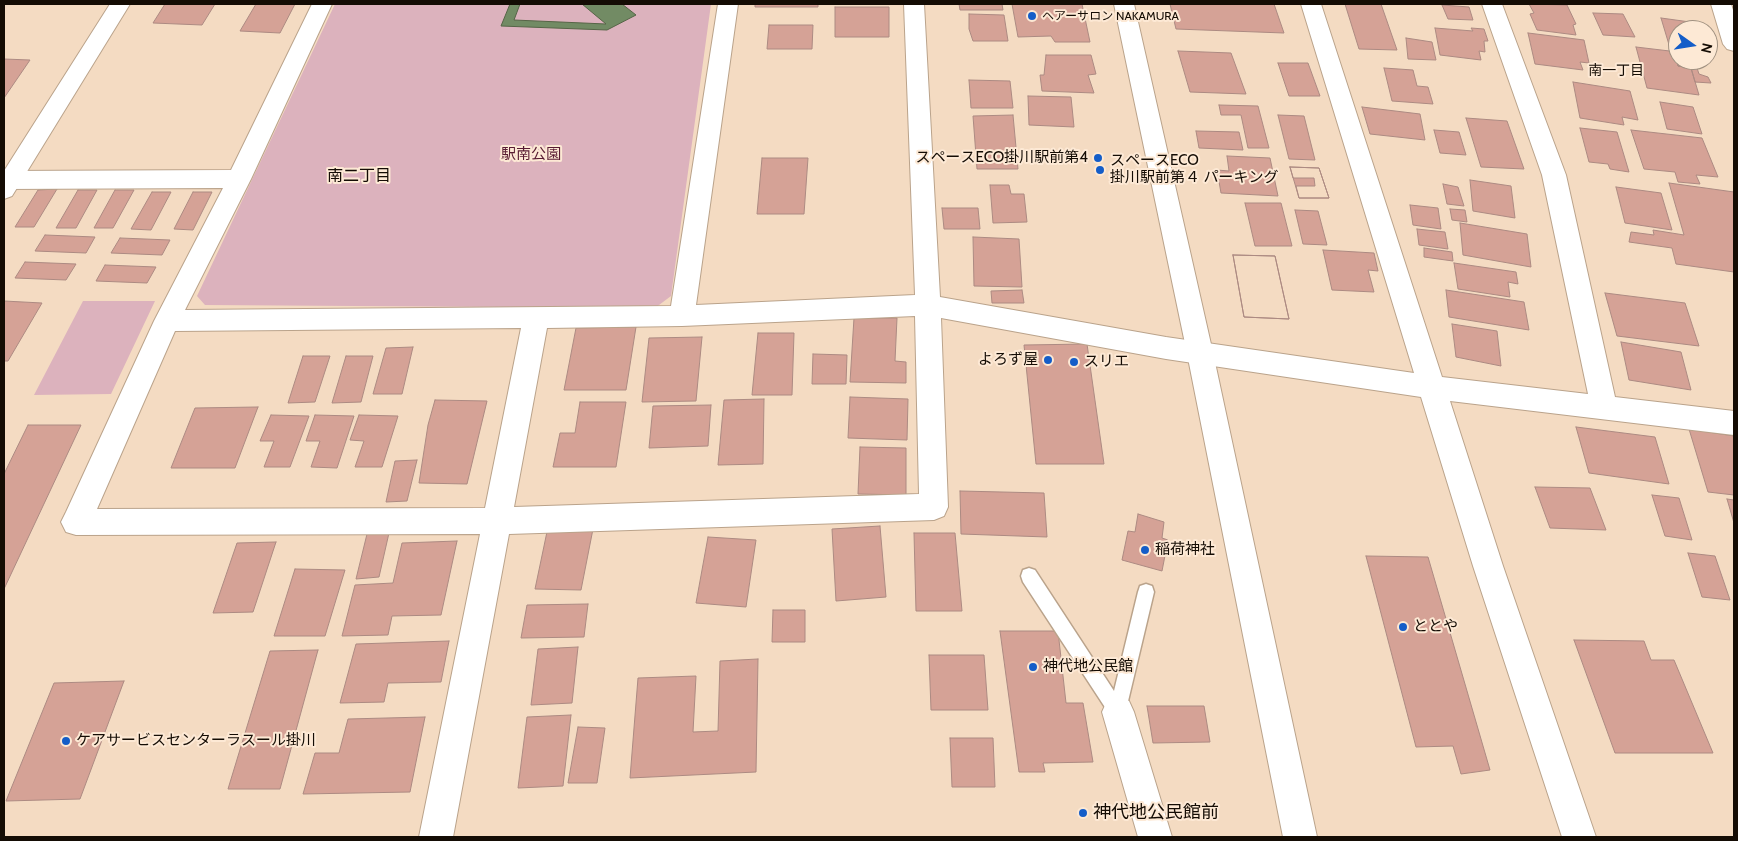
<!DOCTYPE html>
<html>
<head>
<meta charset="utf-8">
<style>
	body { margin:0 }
	#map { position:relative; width:1738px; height:841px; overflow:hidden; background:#f4dbc2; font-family:Cabin,sans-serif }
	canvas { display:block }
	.frame { position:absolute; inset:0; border:5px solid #140c04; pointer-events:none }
	.north { position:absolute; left:1668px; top:20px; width:50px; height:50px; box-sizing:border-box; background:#fde9d5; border:1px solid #a09181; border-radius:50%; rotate:103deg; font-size:14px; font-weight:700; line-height:20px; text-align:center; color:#140c04 }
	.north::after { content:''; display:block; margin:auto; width:18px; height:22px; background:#145dc8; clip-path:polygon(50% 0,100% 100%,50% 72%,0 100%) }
</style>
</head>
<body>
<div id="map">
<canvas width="1738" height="841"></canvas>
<div class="frame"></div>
<div class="north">N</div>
</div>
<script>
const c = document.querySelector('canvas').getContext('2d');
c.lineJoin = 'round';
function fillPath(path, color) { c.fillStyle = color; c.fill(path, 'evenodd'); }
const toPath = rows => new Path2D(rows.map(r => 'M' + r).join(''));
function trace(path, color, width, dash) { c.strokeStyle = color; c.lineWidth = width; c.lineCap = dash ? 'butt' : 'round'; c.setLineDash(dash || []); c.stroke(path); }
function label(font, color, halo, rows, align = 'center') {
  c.font = font + ' Cabin,"Noto Sans JP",sans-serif'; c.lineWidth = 4; c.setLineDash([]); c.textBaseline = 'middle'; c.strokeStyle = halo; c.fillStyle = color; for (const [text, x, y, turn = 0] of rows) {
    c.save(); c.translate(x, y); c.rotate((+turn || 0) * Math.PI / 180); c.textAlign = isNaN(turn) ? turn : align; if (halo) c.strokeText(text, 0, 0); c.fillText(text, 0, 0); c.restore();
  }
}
const green = toPath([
	[335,4,711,4,671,296,655,308,205,305,197,296],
	[83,301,155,301,111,394,34,395]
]);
const water = toPath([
	[510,4,520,4,514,20,606,24,582,4,622,4,636,15,607,30,501,26,510,4]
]);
const building = toPath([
	[165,4,215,4,202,25,153,23,165,4],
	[256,4,295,4,280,33,240,31,256,4],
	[755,4,818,4,818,7,755,7,755,4],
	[959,4,1002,4,1003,10,960,10,959,4],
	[1012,4,1082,4,1090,42,1055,42,1051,36,1018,37,1012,4],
	[1170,4,1274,4,1284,33,1176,29,1170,4],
	[1345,4,1381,4,1397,50,1359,49,1345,4],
	[1529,4,1567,5,1576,24,1573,25,1576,35,1537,30,1530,14,1534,13,1529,4],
	[1442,5,1469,7,1473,20,1448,19,1442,5],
	[835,7,889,7,889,37,835,37,835,7],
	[1593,13,1623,14,1635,37,1603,35,1593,13],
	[969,14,1004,15,1008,41,973,41,969,29,969,14],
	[1661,18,1690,22,1692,30,1678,30,1678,49,1670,48,1661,18],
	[769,25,813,25,812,49,767,49,769,25],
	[1435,28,1473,31,1471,28,1484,29,1488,41,1484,41,1485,52,1479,51,1481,60,1440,55,1435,28],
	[1528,33,1584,40,1589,63,1580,62,1583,70,1535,64,1528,33],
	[1406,38,1432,42,1436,60,1408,59,1406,38],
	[1636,47,1678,52,1678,60,1689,60,1690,63,1677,61,1678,66,1691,68,1699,95,1647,88,1636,47],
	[1178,51,1231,53,1246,94,1190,92,1178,51],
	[1046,55,1091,55,1096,74,1088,75,1094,93,1042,91,1040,75,1044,75,1046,55],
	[4,59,30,60,4,98,4,59],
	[1677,61,1690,63,1691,68,1678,66,1677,61],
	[1278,63,1308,63,1320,96,1289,96,1278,63],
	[1384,68,1413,70,1417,86,1428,87,1433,104,1392,101,1384,68],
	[1691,68,1697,68,1699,74,1708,77,1711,83,1695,82,1691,68],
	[969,80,1010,81,1013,108,971,108,969,80],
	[1573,82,1630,91,1638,120,1622,117,1624,125,1580,118,1573,82],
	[1028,96,1071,97,1074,127,1029,125,1028,96],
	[1660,102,1693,107,1702,134,1667,129,1660,102],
	[1219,105,1258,106,1269,148,1248,148,1241,115,1221,115,1219,105],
	[1362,107,1420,114,1425,140,1370,134,1362,107],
	[1013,115,1018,169,977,169,973,116,1013,115],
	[1278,115,1304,116,1315,160,1289,159,1278,115],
	[1466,118,1507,121,1524,169,1481,167,1466,118],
	[1580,128,1617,132,1629,172,1610,169,1608,164,1589,162,1580,128],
	[1434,130,1459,132,1466,155,1440,153,1434,130],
	[1631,130,1702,138,1718,177,1696,175,1700,184,1678,182,1675,172,1644,169,1631,130],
	[1196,131,1239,132,1243,150,1199,148,1196,131],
	[1227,156,1270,158,1278,196,1221,193,1217,170,1229,171,1227,156],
	[762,158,808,158,804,214,757,214,762,158],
	[1290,167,1319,168,1329,198,1299,198,1290,167],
	[1290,167,1319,168,1329,198,1299,198,1296,186,1315,186,1314,178,1293,178,1290,167],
	[1470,180,1511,186,1515,218,1473,211,1470,180],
	[1669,183,1734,192,1734,272,1676,264,1672,248,1629,242,1631,232,1654,235,1653,230,1684,235,1669,183],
	[1443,184,1458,187,1464,206,1447,204,1443,184],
	[990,185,1009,185,1011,194,1024,194,1027,222,993,223,990,185],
	[1616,187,1661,193,1672,230,1625,223,1616,187],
	[57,189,34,227,15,227,38,190,57,189],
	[78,190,97,190,76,228,56,228,78,190],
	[115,190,134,190,113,228,94,228,115,190],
	[152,192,171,192,151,230,131,229,152,192],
	[193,192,212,192,193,230,174,229,193,192],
	[1245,203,1281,203,1292,246,1255,246,1245,203],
	[1410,205,1438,208,1441,229,1413,225,1410,205],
	[942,208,978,208,980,229,944,229,942,208],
	[1450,209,1465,210,1467,222,1452,220,1450,209],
	[1295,210,1318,211,1327,245,1303,244,1295,210],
	[1460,223,1527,234,1531,267,1463,255,1460,223],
	[1417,229,1445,232,1448,249,1419,245,1417,229],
	[45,235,95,237,86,253,35,251,45,235],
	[973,237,1019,239,1022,287,974,286,973,237],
	[120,238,170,240,162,255,111,253,120,238],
	[1424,248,1452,252,1453,261,1424,257,1424,248],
	[1323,250,1374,253,1378,271,1368,270,1374,292,1332,290,1323,250],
	[1233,255,1275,256,1289,319,1244,317,1233,255],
	[1233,255,1275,256,1289,319,1244,317,1233,255],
	[25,262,76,264,66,280,15,278,25,262],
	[1454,263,1516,272,1518,284,1508,282,1510,297,1458,289,1454,263],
	[105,265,156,267,147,283,96,281,105,265],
	[1022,290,1024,303,992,303,991,291,1022,290],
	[1446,290,1524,302,1529,330,1449,317,1446,290],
	[1605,293,1685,303,1699,346,1617,336,1605,293],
	[4,301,42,303,8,361,4,361,4,301],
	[854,318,897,318,895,361,906,362,906,383,850,382,854,318],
	[1452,324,1497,331,1501,366,1456,357,1452,324],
	[636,327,626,390,564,390,576,328,636,327],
	[758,333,794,333,792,395,752,395,758,333],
	[702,337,696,401,642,402,649,338,702,337],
	[1621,342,1681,352,1691,390,1629,380,1621,342],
	[1087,344,1104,464,1036,464,1024,345,1087,344],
	[413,347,402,394,373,394,386,348,413,347],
	[813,354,847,355,846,384,812,384,813,354],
	[303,356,330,356,315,402,288,403,303,356],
	[346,356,373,356,361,402,332,403,346,356],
	[850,397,908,399,907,440,848,438,850,397],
	[764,399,763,464,718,465,724,400,764,399],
	[435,400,487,401,467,484,419,483,428,425,435,400],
	[580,402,626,402,616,467,553,467,560,433,575,433,580,402],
	[711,405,708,446,649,448,653,406,711,405],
	[258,407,235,468,171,468,195,408,258,407],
	[271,415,309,416,290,467,264,467,274,441,260,441,271,415],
	[315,415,354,416,337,468,311,467,320,441,306,441,315,415],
	[359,415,398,416,382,467,355,467,364,441,350,440,359,415],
	[28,425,81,425,4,589,4,474,28,425],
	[1576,427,1655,437,1669,484,1589,473,1576,427],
	[1689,429,1734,436,1734,495,1708,492,1689,429],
	[860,447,906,448,906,495,858,494,860,447],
	[417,460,407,501,386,502,395,461,417,460],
	[1535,487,1590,488,1606,530,1550,528,1535,487],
	[960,491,1044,493,1047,537,961,534,960,491],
	[1652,495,1679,498,1692,540,1665,536,1652,495],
	[1727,499,1734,500,1734,523,1727,499],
	[1138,514,1164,522,1162,538,1168,540,1162,571,1122,560,1128,531,1135,532,1138,514],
	[880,526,886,597,836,601,832,529,880,526],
	[548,527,593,529,581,590,535,589,548,527],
	[389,533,379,577,356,579,367,534,389,533],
	[914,533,955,533,962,611,916,611,914,533],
	[708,537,756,540,746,607,696,603,708,537],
	[457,541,441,615,392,616,388,635,342,636,355,585,393,583,402,543,457,541],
	[276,542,253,612,213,613,237,543,276,542],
	[1688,553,1715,556,1730,600,1702,597,1688,553],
	[1366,556,1428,557,1490,770,1461,774,1453,746,1416,747,1366,556],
	[295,569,345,570,325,636,274,636,295,569],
	[588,604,584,637,521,638,527,605,588,604],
	[773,610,805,610,805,642,772,642,773,610],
	[1000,631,1058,631,1066,703,1083,703,1093,762,1043,763,1045,772,1019,772,1000,631],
	[1574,640,1644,641,1651,660,1674,660,1713,753,1615,753,1574,640],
	[449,641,441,682,388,683,384,702,340,703,356,644,449,641],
	[578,647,572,703,531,705,538,649,578,647],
	[318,650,280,789,228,789,270,651,318,650],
	[929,655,984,655,988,710,931,710,929,655],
	[758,659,756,772,630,778,638,678,696,676,693,732,718,731,720,661,758,659],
	[124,681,80,799,6,801,54,683,124,681],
	[1147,706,1204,706,1210,742,1153,743,1147,706],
	[571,715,563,786,518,788,527,717,571,715],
	[425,717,410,792,303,794,315,753,339,753,348,719,425,717],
	[578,727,605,728,597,783,568,783,578,727],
	[950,738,993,738,995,787,952,787,950,738]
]);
const lane = toPath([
	[1029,568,1035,570,1114,691,1138,592,1140,586,1146,584,1152,586,1154,592,1124,718,1118,721,1112,718,1023,582,1021,576,1023,570,1029,568]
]);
const street = toPath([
	[312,4,332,4,251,179,185,310,671,306,718,4,738,4,696,305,915,295,904,4,924,4,940,297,1166,337,1414,373,1301,4,1321,4,1442,377,1588,394,1542,175,1482,4,1502,4,1566,175,1615,397,1734,411,1734,435,1450,401,1503,566,1596,837,1562,837,1473,566,1421,397,1166,359,941,318,948,507,944,516,934,520,509,534,453,837,419,837,480,534,76,535,66,532,61,522,66,512,154,321,223,188,4,189,4,171,231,170,312,4],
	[915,316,919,494,514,507,547,328,682,326,915,316],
	[521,328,485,508,97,509,175,331,521,328],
	[1118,696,1129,701,1134,712,1172,837,1138,837,1102,712,1107,701,1118,696]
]);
const secondary = toPath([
	[110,4,130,4,12,196,4,199,4,171,110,4],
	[1114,4,1134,4,1213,353,1317,837,1283,837,1187,353,1114,4],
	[1711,4,1731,4,1734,13,1734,51,1727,49,1723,44,1711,4]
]);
const markers = [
	[1032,16,5,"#145dc8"],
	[1098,158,5,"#145dc8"],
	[1100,170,5,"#145dc8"],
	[1048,360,5,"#145dc8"],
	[1074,362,5,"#145dc8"],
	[1145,550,5,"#145dc8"],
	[1403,627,5,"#145dc8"],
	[1033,667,5,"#145dc8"],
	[66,741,5,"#145dc8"],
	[1083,813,5,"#145dc8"]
];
const farPoinames = [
	["ヘアーサロン NAKAMURA",1042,16]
];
const farNeighbourhoodnames = [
	["南一丁目",1616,71]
];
const parkNames = [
	["駅南公園",531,155]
];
const poiNames = [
	["スペースECO掛川駅前第4",1088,158,"right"],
	["スペースECO",1110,161],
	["掛川駅前第４ パーキング",1110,178],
	["よろず屋",1038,360,"right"],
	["スリエ",1084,362],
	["稲荷神社",1155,550],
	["ととや",1413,627],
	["神代地公民館",1043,667],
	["ケアサービスセンターラスール掛川",76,741]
];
const neighbourhoodNames = [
	["南二丁目",359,176]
];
const nearPoinames = [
	["神代地公民館前",1093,813]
];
fillPath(green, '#dcb2bd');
fillPath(water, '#728b64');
trace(water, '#566547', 1);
fillPath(building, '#d5a296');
trace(building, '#ac8a82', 1);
trace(lane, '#baa38b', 3);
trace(street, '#baa38b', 2);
trace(secondary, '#baa38b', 2);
fillPath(lane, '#fff');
fillPath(street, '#fff');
fillPath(secondary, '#fff');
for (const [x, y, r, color] of markers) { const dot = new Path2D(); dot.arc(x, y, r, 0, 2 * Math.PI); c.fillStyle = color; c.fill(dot); trace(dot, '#fde9d5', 2); }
label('12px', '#140c04', '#fde9d5', farPoinames, 'left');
label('14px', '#140c04', '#fde9d5', farNeighbourhoodnames);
label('15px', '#581b32', '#fde9d5', parkNames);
label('15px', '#140c04', '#fde9d5', poiNames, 'left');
label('16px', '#140c04', '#fde9d5', neighbourhoodNames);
label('18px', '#140c04', '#fde9d5', nearPoinames, 'left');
</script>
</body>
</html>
